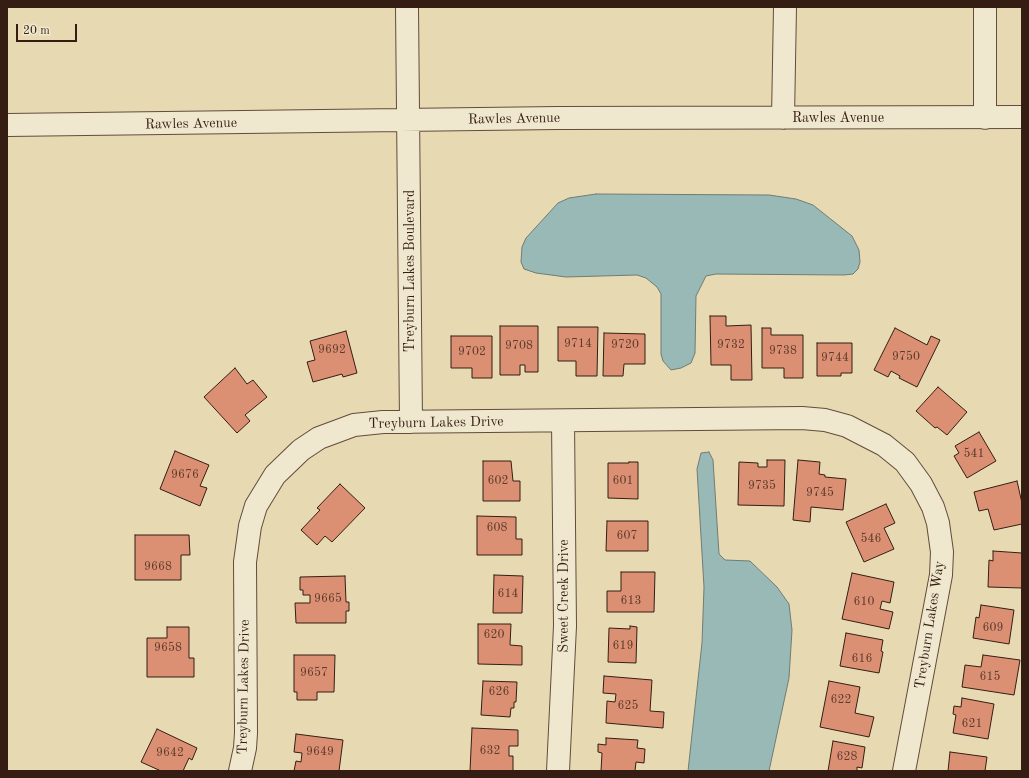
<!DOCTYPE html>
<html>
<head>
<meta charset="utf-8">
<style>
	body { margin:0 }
	#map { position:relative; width:1029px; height:778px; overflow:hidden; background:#e7dab3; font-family:"Old Standard TT",serif }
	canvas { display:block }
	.frame { position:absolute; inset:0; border:8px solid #351d13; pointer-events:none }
	.scale { position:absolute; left:16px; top:24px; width:61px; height:18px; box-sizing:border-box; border:2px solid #351d13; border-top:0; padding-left:5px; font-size:12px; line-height:14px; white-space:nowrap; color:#351d13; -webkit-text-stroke:3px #efe7ce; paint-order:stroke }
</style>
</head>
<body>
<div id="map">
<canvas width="1029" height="778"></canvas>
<div class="frame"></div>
<div class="scale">20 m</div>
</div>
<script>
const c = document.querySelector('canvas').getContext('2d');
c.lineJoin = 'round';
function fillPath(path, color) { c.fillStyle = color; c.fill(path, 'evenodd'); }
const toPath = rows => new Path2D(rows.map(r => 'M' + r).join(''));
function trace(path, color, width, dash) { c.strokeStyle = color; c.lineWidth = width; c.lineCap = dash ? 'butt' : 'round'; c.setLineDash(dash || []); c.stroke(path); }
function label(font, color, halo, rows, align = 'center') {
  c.font = font + ' "Old Standard TT",serif'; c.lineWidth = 3; c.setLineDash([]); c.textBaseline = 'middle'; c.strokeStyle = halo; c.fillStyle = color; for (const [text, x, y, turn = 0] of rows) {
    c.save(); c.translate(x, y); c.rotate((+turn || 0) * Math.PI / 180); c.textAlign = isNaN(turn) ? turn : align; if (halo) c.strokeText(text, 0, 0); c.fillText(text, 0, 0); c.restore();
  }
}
const water = toPath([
	[596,194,769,195,796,199,813,205,852,236,859,250,860,262,858,269,853,274,844,275,716,274,706,276,696,296,695,353,691,363,681,368,671,370,663,361,661,354,661,294,657,287,646,278,637,275,566,277,536,273,524,269,521,262,522,247,526,238,558,203,569,198,596,194],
	[709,452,713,460,719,554,725,560,750,561,777,587,789,604,792,630,789,678,769,771,688,771,702,643,704,587,697,469,701,453,709,452]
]);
const building = toPath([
	[710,316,726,316,726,326,751,325,752,380,731,380,731,365,711,365,710,316],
	[500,326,538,326,538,372,525,372,525,365,520,365,520,375,500,375,500,326],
	[558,327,598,327,597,376,576,376,576,361,558,361,558,327],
	[762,328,771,328,771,335,803,335,803,378,784,378,784,368,762,368,762,328],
	[895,328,927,345,931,336,940,340,917,387,899,378,900,376,891,371,888,377,874,370,895,328],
	[346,331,357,373,343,377,342,374,313,382,307,362,315,360,310,341,346,331],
	[604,333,645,334,645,364,624,364,623,376,603,376,604,333],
	[451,336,492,336,492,378,472,378,472,368,451,368,451,336],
	[817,343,852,343,852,373,841,373,841,376,817,376,817,343],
	[235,368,247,384,253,380,267,397,245,415,250,421,237,433,204,397,235,368],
	[938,387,967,412,947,435,937,427,935,428,916,411,938,387],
	[979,432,996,461,967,478,954,456,959,453,955,446,979,432],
	[175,451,209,465,200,486,207,488,200,506,160,489,175,451],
	[767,460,785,460,784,506,738,505,739,462,758,463,758,467,767,467,767,460],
	[798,460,820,462,819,474,825,475,825,477,846,479,843,510,811,507,810,522,793,520,798,460],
	[483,461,511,461,513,481,520,481,520,501,483,501,483,461],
	[629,462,638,462,638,499,608,498,608,463,629,463,629,462],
	[1017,481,1022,503,1022,524,994,530,988,509,979,511,974,492,1017,481],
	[340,484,365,508,332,542,325,536,317,545,301,530,320,510,317,508,340,484],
	[886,504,895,523,884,528,894,549,864,562,846,522,886,504],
	[477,516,516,517,516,539,522,539,522,555,477,555,477,516],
	[607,521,648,521,648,551,606,551,607,521],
	[135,535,189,535,190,555,181,555,181,580,135,580,135,535],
	[993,551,1022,553,1022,588,988,587,989,560,993,561,993,551],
	[621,572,655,572,654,612,607,612,607,591,621,591,621,572],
	[852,573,894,582,890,603,882,601,880,609,893,612,889,629,842,619,852,573],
	[494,575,523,576,522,613,493,613,494,575],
	[345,576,346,602,349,602,349,611,346,611,346,623,296,623,295,603,310,603,310,595,303,595,303,590,300,590,300,577,345,576],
	[981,605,1014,610,1009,644,973,638,976,617,979,618,981,605],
	[478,624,511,624,510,645,522,646,522,665,478,664,478,624],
	[630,626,637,627,636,663,608,662,609,628,630,629,630,626],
	[167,627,189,627,189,658,194,658,194,677,147,677,147,638,167,638,167,627],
	[846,633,883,640,881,651,883,652,879,673,840,666,846,633],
	[294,655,335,655,334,692,317,692,317,700,297,700,297,692,294,692,294,655],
	[983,655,1020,660,1014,695,962,687,965,665,981,667,983,655],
	[604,676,652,680,650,711,664,712,663,728,606,723,607,701,615,702,616,694,603,693,604,676],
	[483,681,517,682,516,702,514,702,514,708,511,708,510,717,481,715,483,681],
	[829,681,860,687,855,713,874,717,869,737,820,727,829,681],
	[962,698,994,704,988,739,953,733,956,715,953,714,954,706,961,707,962,698],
	[472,728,518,730,518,746,509,746,509,756,513,756,513,771,470,771,472,728],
	[157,729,197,748,192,760,189,758,183,771,161,771,141,762,157,729],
	[296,734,343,740,339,771,294,771,296,761,301,762,302,753,294,752,296,734],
	[606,738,638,740,637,748,645,749,644,763,636,762,635,771,601,771,602,753,598,752,598,744,606,745,606,738],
	[833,741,865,747,862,768,857,767,857,771,828,771,833,741],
	[950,752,987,757,985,771,948,771,950,752]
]);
const minor = toPath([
	[407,7,411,422],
	[783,118,785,7],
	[985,118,985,7],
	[7,125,558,118,1022,117],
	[240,771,245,748,246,733,245,562,250,526,256,506,275,475,301,450,319,438,354,425,383,422,802,418,825,420,847,426,884,445,905,462,921,484,933,507,938,523,942,552,941,575,904,771],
	[558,771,565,626,563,421]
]);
const numberNames = [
	["9714",578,344],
	["9720",625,345],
	["9732",731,345],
	["9708",519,346],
	["9692",332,350],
	["9738",783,351],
	["9702",472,352],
	["9750",906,357],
	["9744",835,358],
	["541",974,454],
	["9676",185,475],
	["602",498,481],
	["601",623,481],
	["9735",762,486],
	["9745",820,493],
	["608",497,528],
	["607",627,536],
	["546",871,539],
	["9668",158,567],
	["614",508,594],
	["9665",328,599],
	["613",631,601],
	["610",864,602],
	["609",993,628],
	["620",494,635],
	["619",623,646],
	["9658",168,648],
	["616",862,659],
	["9657",314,673],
	["615",990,677],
	["626",499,692],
	["622",841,700],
	["625",628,706],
	["621",972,724],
	["632",490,751],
	["9649",320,752],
	["9642",170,753],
	["628",847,757]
];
const streetNames = [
	["Rawles Avenue",838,118],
	["Rawles Avenue",514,119,-1],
	["Rawles Avenue",191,124,-1],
	["Treyburn Lakes Boulevard",410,271,-90],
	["Treyburn Lakes Drive",436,423,-1],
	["Sweet Creek Drive",564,596,-90],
	["Treyburn Lakes Way",930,625,-81],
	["Treyburn Lakes Drive",244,687,-89]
];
fillPath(water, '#98b9b5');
trace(water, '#707b74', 1);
fillPath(building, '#db9074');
trace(building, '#351d13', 1);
trace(minor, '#624c3b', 24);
trace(minor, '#efe7ce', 22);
label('12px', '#5e3a2b', null, numberNames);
label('14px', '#351d13', '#efe7ce', streetNames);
</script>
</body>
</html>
